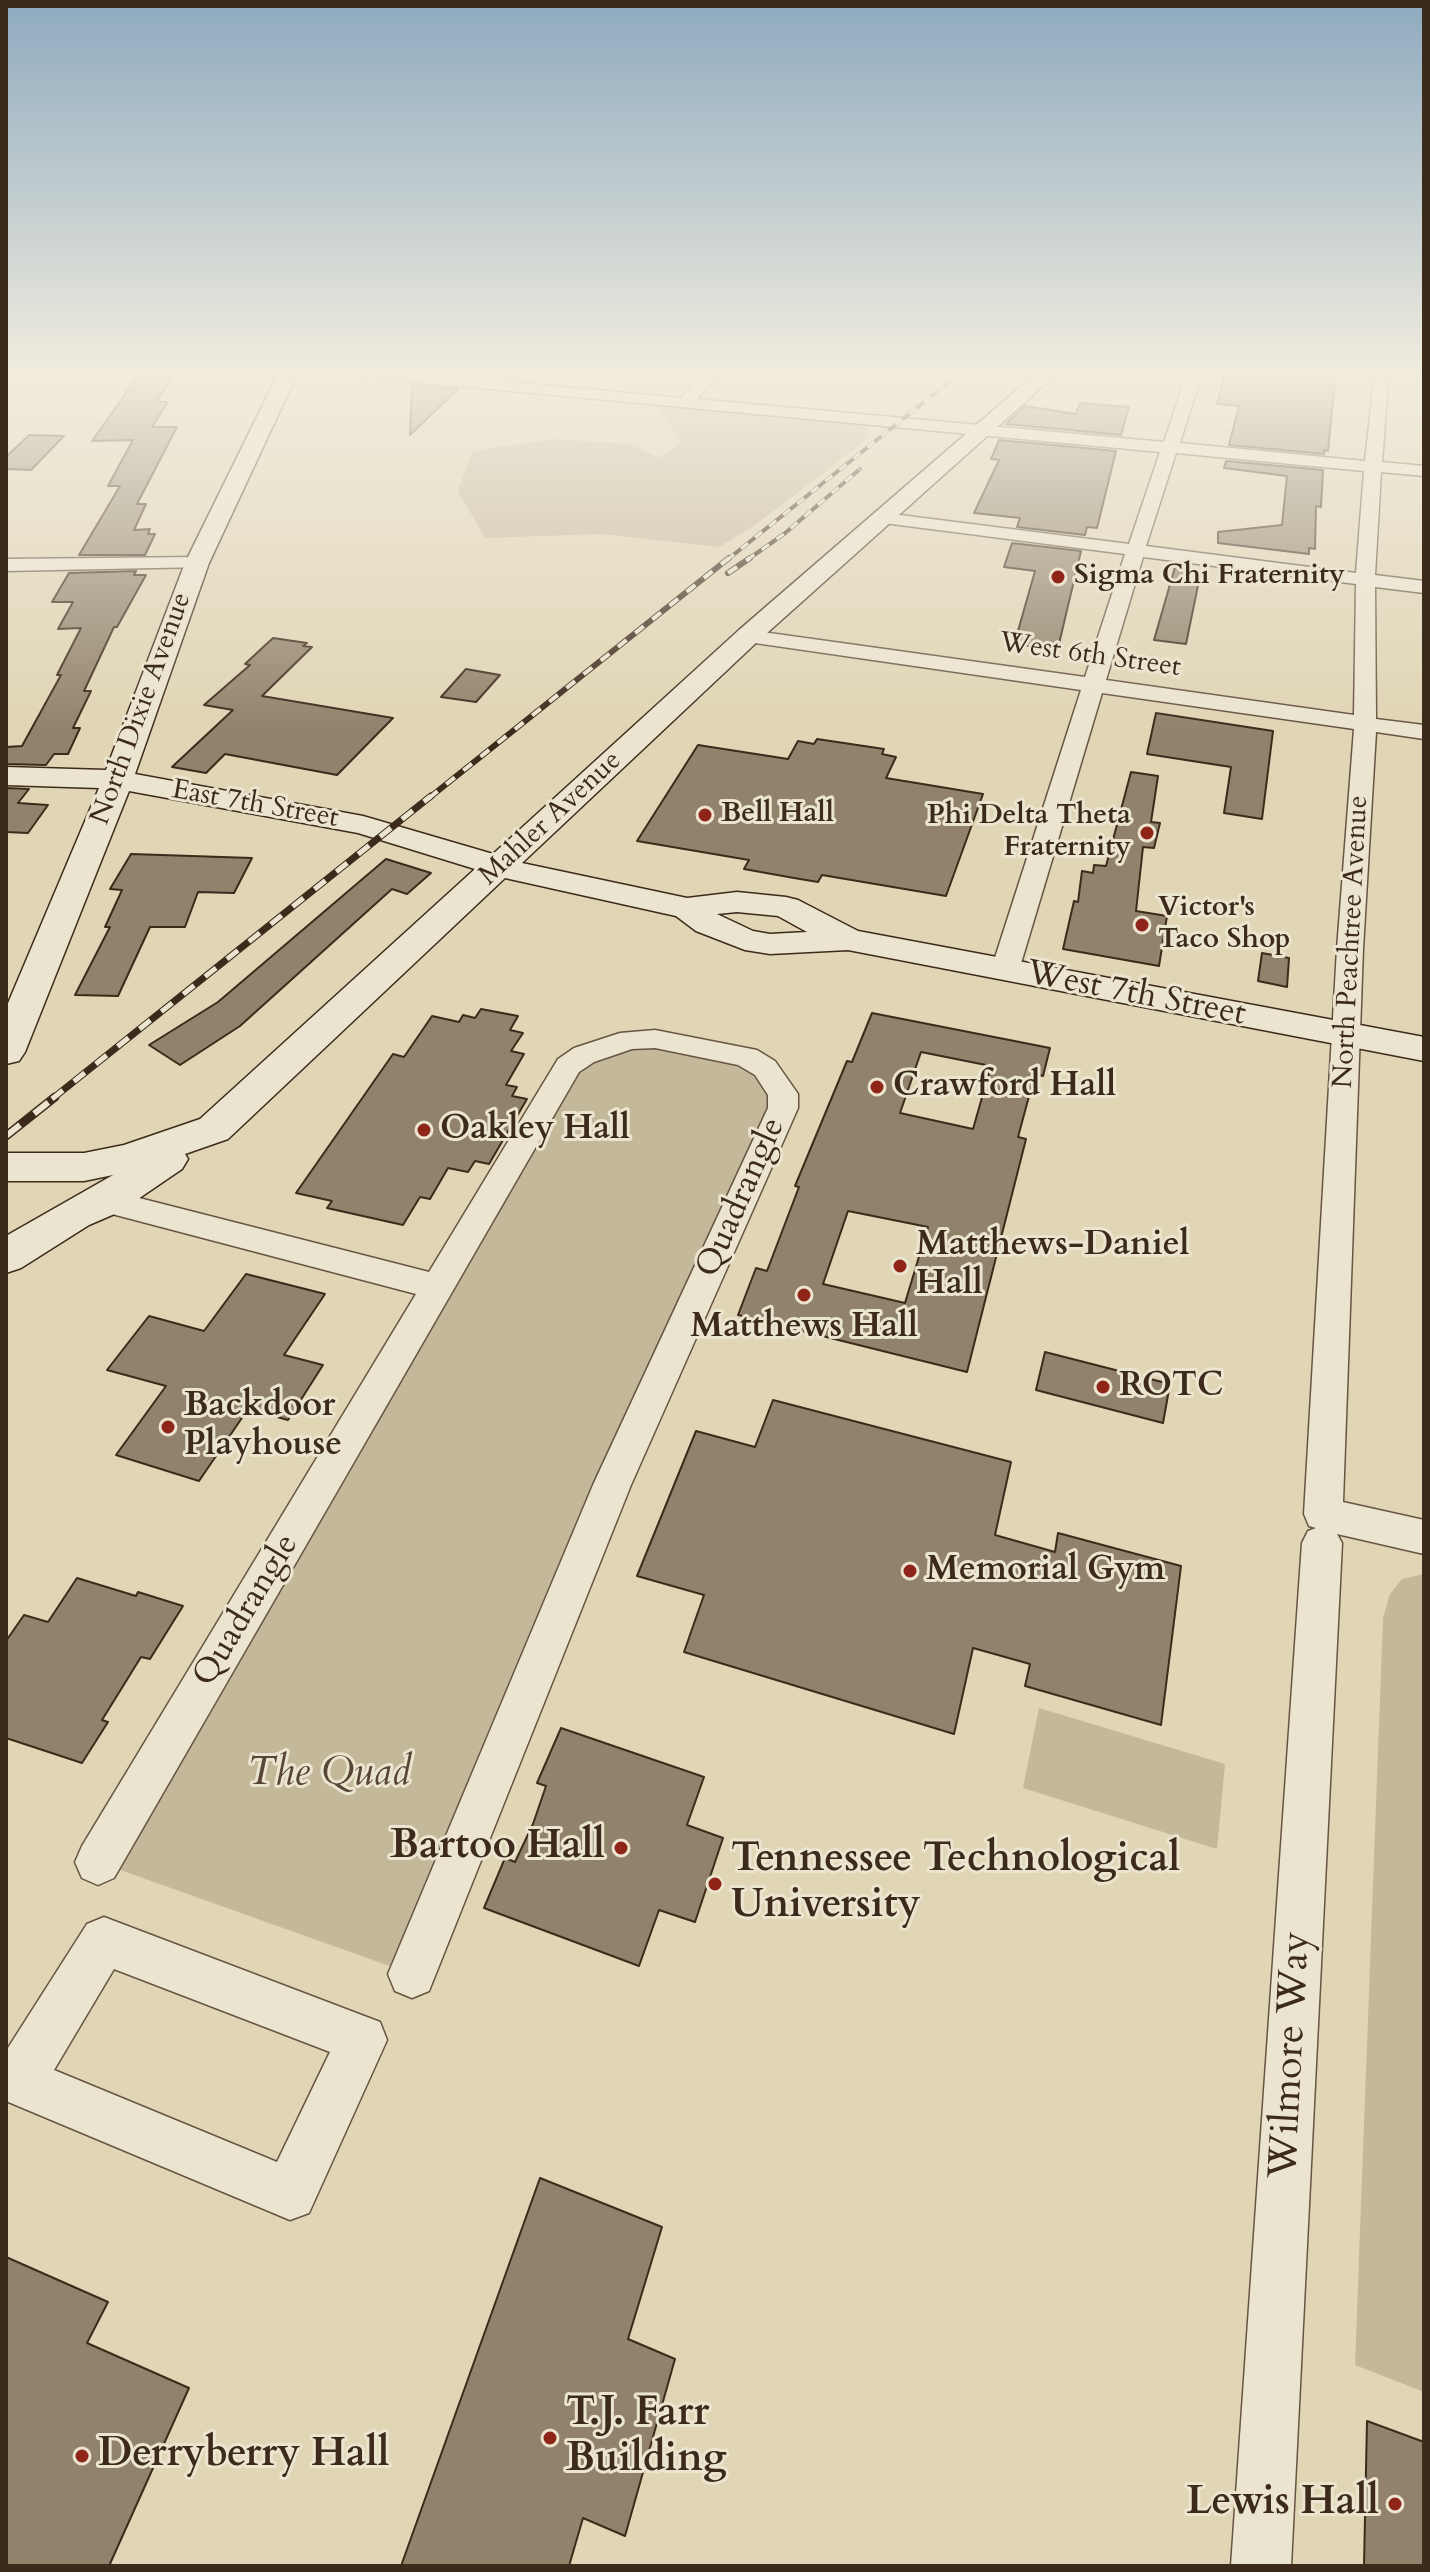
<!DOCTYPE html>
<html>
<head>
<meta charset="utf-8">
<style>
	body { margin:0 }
	#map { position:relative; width:1430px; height:2572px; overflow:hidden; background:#e0d5b5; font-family:Cardo,serif }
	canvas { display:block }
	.frame { position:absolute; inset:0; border:8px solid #3c2a1b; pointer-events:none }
</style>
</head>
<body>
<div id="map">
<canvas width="1430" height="2572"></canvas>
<div class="frame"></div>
</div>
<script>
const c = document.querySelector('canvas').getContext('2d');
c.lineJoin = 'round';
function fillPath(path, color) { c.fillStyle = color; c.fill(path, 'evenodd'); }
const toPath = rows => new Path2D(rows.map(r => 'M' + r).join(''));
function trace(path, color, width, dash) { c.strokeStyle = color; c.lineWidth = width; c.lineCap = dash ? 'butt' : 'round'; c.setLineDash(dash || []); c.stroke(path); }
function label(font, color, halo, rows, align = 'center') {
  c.font = font + ' Cardo,serif'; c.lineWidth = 6; c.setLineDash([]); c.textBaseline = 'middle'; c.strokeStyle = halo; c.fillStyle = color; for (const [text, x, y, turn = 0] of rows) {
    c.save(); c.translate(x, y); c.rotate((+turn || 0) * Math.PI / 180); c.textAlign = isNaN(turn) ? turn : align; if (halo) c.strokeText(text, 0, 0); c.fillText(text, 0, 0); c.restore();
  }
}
const green = toPath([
	[657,406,864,425,870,437,754,526,719,547,602,534,485,538,458,491,473,451,554,439,629,444,659,458,682,442],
	[630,1040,747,1057,783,1094,412,1974,98,1862,568,1066],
	[1424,1574,1424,2392,1355,2365,1383,1618,1390,1594,1402,1579],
	[1039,1708,1225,1764,1217,1849,1023,1788]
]);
const building = toPath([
	[1226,370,1336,370,1328,451,1324,450,1324,454,1229,445,1239,406,1217,404,1226,370],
	[138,376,174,376,156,402,168,402,152,427,177,427,137,504,146,504,134,530,150,529,148,534,155,534,145,555,79,555,120,486,108,486,133,440,92,441,138,376],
	[412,385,458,389,410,435,412,385],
	[1080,403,1129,407,1121,435,1006,424,1025,406,1076,414,1080,403],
	[29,435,64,436,31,470,6,469,6,457,29,435],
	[999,440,1116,451,1097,528,1087,527,1085,535,1017,527,1020,518,974,513,999,460,991,459,999,440],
	[1226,461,1323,470,1321,507,1316,506,1315,549,1309,548,1309,554,1218,543,1218,532,1282,525,1287,476,1224,468,1226,461],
	[1012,543,1081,551,1058,648,1014,645,1035,571,1004,567,1012,543],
	[1175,567,1201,571,1186,644,1154,640,1175,567],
	[136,571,134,575,146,575,117,627,114,627,84,691,91,691,73,728,80,728,68,754,54,754,46,765,6,764,6,747,22,746,61,675,57,675,81,628,58,629,73,602,52,602,69,573,136,571],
	[273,638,307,643,303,646,312,647,262,696,393,718,337,775,225,754,206,773,172,767,233,710,204,705,250,665,245,664,273,638],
	[466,669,500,675,476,702,441,697,466,669],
	[1156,713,1273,731,1262,819,1224,813,1231,767,1147,754,1156,713],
	[817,739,884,749,882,754,896,757,886,778,983,794,946,896,822,875,818,882,794,878,744,869,749,860,637,841,698,745,788,759,798,741,814,744,817,739],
	[1131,772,1158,776,1151,822,1160,823,1154,848,1143,847,1136,911,1167,916,1159,966,1063,949,1074,901,1078,902,1082,871,1093,873,1094,865,1106,866,1131,772],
	[6,788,29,789,18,803,48,805,28,833,6,832,6,788],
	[131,854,252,858,234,893,198,892,185,927,150,927,118,996,75,995,110,927,105,927,122,890,110,889,131,854],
	[386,859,431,873,407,894,392,889,240,1026,180,1065,149,1045,218,1002,386,859],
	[1262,953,1289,958,1287,987,1258,981,1262,953],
	[481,1009,518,1016,510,1030,523,1033,511,1051,524,1054,506,1085,517,1087,512,1096,527,1099,489,1164,475,1161,468,1172,448,1168,430,1199,420,1197,403,1225,327,1208,332,1201,296,1193,393,1054,404,1057,432,1016,459,1022,463,1015,475,1018,481,1009],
	[872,1013,1050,1048,1043,1076,1035,1074,1018,1137,1026,1139,967,1372,738,1315,756,1268,767,1271,799,1187,795,1186,847,1061,852,1062,872,1013],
	[921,1052,991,1066,973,1129,900,1113,921,1052],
	[848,1211,928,1227,905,1303,823,1284,848,1211],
	[246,1274,325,1294,284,1355,323,1365,288,1420,248,1409,199,1481,116,1455,166,1386,107,1370,149,1316,204,1331,246,1274],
	[1045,1352,1170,1384,1163,1423,1036,1390,1045,1352],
	[773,1400,1011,1462,995,1535,1055,1552,1058,1533,1181,1566,1161,1725,1025,1686,1030,1664,973,1648,954,1734,684,1652,704,1595,637,1576,696,1431,755,1447,773,1400],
	[77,1578,136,1596,138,1592,183,1606,150,1659,141,1657,102,1720,108,1722,82,1763,6,1738,6,1641,24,1615,48,1622,77,1578],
	[561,1728,704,1777,687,1825,723,1838,695,1922,659,1910,639,1966,484,1908,505,1858,515,1862,533,1824,546,1786,537,1783,561,1728],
	[540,2178,662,2227,628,2339,675,2359,625,2536,583,2518,569,2566,401,2566,540,2178],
	[6,2257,108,2302,87,2343,189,2388,109,2566,6,2566,6,2257],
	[1367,2421,1424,2442,1424,2566,1364,2566,1367,2421]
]);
const street = toPath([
	[323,370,383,370,681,398,707,370,722,370,697,399,1164,442,1188,370,1203,370,1180,443,1365,461,1375,370,1389,370,1382,462,1424,466,1424,476,1381,472,1375,575,1424,581,1424,593,1375,587,1376,719,1424,725,1424,739,1376,732,1363,949,1343,1502,1424,1520,1424,1554,1337,1534,1342,1543,1291,2566,1231,2566,1302,1543,1308,1531,1316,1528,1309,1526,1304,1514,1337,949,1354,729,1102,693,1019,970,1015,976,1005,978,995,976,991,970,1081,690,748,642,738,636,748,630,1085,677,1125,554,884,523,875,518,884,513,1129,544,1160,452,330,374,323,370],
	[1176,453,1364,471,1356,573,1146,546,1176,453],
	[1143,557,1356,584,1354,715,1106,680,1143,557],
	[197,557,206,563,204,567,6,571,6,559,197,557],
	[655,1030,757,1050,775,1061,798,1094,798,1108,631,1485,429,1991,412,1998,395,1991,388,1974,593,1485,768,1108,768,1095,755,1075,738,1065,655,1048,632,1049,594,1062,579,1072,114,1878,98,1885,82,1878,75,1862,82,1846,416,1294,93,1209,88,1201,93,1193,104,1189,429,1272,558,1059,574,1048,620,1033,655,1030],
	[104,1917,380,2022,387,2040,309,2213,290,2220,6,2101,6,2051,87,1924,104,1917],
	[114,1969,330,2052,277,2162,54,2070,114,1969]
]);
const secondary = toPath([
	[280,370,299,370,209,563,135,774,363,816,493,854,739,630,1040,370,1061,370,757,642,522,863,687,898,737,892,786,897,798,900,858,931,1424,1037,1424,1061,848,950,770,954,745,950,696,931,676,916,505,878,228,1139,185,1154,188,1159,182,1169,119,1212,89,1225,21,1268,6,1273,6,1236,113,1175,84,1181,6,1181,6,1153,84,1153,124,1145,200,1119,475,869,358,833,129,791,25,1052,19,1061,6,1064,6,1008,99,788,6,785,6,767,106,770,185,563,280,370],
	[737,912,778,916,807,932,770,934,753,931,717,914,737,912]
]);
const railFar3 = toPath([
	[727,560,964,370],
	[747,560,784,534,860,469]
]);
const railFar2 = toPath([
	[728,573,750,558],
	[429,798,729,558]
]);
const railFar1 = toPath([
	[52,1099,431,796]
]);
const rail = toPath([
	[6,1136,55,1097]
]);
const markers = [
	[1058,577,8,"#8f2418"],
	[705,815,8,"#8f2418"],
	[1147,833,8,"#8f2418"],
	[1142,925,8,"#8f2418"],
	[877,1087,8,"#8f2418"],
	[424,1130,8,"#8f2418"],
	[900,1266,8,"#8f2418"],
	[804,1295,8,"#8f2418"],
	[1103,1387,8,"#8f2418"],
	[168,1427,8,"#8f2418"],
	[910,1571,8,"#8f2418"],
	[621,1848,8,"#8f2418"],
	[715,1884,8,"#8f2418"],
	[550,2438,8,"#8f2418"],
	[82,2456,8,"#8f2418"],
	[1395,2504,8,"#8f2418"]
];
const farPoinames = [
	["Sigma Chi Fraternity",1074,577],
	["Bell Hall",721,815],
	["Phi Delta Theta",1131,817,"right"],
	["Fraternity",1131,849,"right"],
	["Victor's",1158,909],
	["Taco Shop",1158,941]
];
const farStreetnames = [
	["West 6th Street",1090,656,8],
	["North Dixie Avenue",142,709,-70],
	["East 7th Street",255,805,10],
	["Mahler Avenue",551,819,-43],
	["North Peachtree Avenue",1352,942,-87]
];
const streetNames = [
	["West 7th Street",1136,995,11],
	["Quadrangle",742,1198,-66],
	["Quadrangle",247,1611,-59]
];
const poiNames = [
	["Crawford Hall",893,1087],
	["Oakley Hall",440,1130],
	["Matthews-Daniel",916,1246],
	["Hall",916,1285],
	["Matthews Hall",804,1328,"center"],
	["ROTC",1119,1387],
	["Backdoor",184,1407],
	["Playhouse",184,1446],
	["Memorial Gym",926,1571]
];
const nearParknames = [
	["The Quad",329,1775]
];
const nearPoinames = [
	["Bartoo Hall",605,1848,"right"],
	["Tennessee Technological",731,1861],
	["University",731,1907],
	["T.J. Farr",566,2415],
	["Building",566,2461],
	["Derryberry Hall",98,2456],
	["Lewis Hall",1379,2504,"right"]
];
const nearStreetnames = [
	["Wilmore Way",1292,2055,-87]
];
fillPath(green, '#c4b89b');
fillPath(building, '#91836b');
trace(building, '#3c2a1b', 2);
trace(street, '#655542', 3);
trace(secondary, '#3c2a1b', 3);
fillPath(street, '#ebe4cf');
fillPath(secondary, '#ebe4cf');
trace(railFar3, '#3c2a1b', 4);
trace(railFar2, '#3c2a1b', 6);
trace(railFar1, '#3c2a1b', 7);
trace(rail, '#3c2a1b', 9);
trace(railFar3, '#ebe4cf', 3, [9]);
trace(railFar2, '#ebe4cf', 4, [11]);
trace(railFar1, '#ebe4cf', 5, [14]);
trace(rail, '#ebe4cf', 6, [18]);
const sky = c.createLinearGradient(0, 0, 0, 730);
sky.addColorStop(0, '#8eaabf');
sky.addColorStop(0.51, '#f1ecde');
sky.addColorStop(1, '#f1ecde00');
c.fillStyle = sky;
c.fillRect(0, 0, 1430, 730);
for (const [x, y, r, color] of markers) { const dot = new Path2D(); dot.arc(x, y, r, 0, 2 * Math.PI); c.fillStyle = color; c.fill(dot); trace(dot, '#ebe4cf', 3); }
label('bold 28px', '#3c2a1b', '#ebe4cf', farPoinames, 'left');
label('28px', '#3c2a1b', '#ebe4cf', farStreetnames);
label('34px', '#3c2a1b', '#ebe4cf', streetNames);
label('bold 34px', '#3c2a1b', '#ebe4cf', poiNames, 'left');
label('italic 40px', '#574635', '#ebe4cf', nearParknames);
label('bold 40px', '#3c2a1b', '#ebe4cf', nearPoinames, 'left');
label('40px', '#3c2a1b', '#ebe4cf', nearStreetnames);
</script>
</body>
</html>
